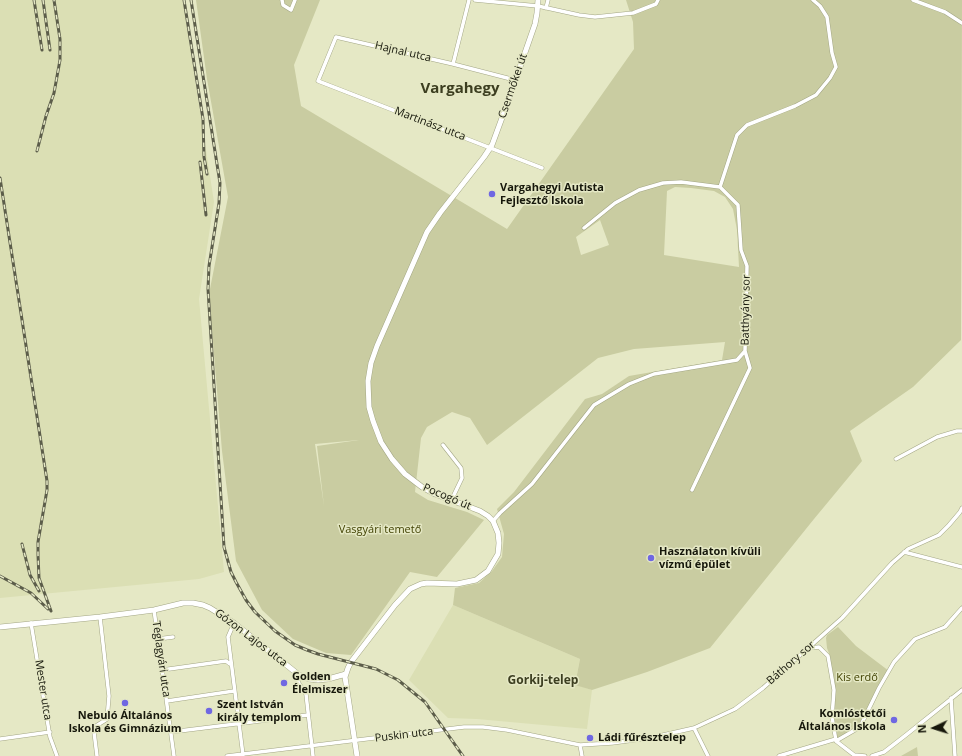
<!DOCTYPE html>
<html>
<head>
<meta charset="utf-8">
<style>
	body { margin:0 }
	#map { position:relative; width:962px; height:756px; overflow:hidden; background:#e5e8c5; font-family:"Open Sans",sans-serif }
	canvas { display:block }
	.north { position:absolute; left:914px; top:708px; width:40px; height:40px; -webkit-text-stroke:3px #e5e8c5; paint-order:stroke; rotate:266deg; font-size:11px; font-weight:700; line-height:16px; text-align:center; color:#16170b }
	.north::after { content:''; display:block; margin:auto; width:14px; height:18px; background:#16170b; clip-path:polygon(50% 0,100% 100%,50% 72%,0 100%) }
</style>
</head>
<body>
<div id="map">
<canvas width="962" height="756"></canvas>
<div class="north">N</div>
</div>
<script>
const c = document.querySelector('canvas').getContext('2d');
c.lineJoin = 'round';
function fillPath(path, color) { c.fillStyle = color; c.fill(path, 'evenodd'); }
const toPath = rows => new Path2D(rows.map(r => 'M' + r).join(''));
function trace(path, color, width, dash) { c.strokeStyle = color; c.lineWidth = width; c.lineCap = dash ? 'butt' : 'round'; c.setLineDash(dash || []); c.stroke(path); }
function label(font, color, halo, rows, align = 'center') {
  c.font = font + ' "Open Sans",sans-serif'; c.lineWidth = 3; c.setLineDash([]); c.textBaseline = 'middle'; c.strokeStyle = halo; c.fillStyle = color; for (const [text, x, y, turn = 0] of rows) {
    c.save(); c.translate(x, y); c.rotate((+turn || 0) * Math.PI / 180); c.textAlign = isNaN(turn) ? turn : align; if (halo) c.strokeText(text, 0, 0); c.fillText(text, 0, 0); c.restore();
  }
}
const built = toPath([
	[0,0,183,0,214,202,199,299,224,572,199,579,0,598],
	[453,605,580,659,575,684,592,690,587,729,477,719,448,718,409,680]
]);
const green = toPath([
	[196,0,320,0,294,65,301,106,507,229,634,49,633,22,626,0,962,0,961,340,913,387,850,431,862,461,814,519,710,648,647,672,592,690,575,685,580,659,453,605,455,588,479,583,492,571,502,557,504,534,497,509,514,492,585,399,602,394,629,376,722,360,725,342,634,349,598,358,487,445,470,418,452,412,427,427,421,438,415,492,428,500,467,512,484,520,437,577,410,572,351,655,326,653,293,639,262,610,236,561,222,451,209,294,228,197,207,79],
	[675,187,691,188,714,191,725,197,733,209,737,230,739,267,664,255,667,191],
	[600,220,609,245,581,255,576,237],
	[359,440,317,446,324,506,315,444],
	[838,627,856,646,889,671,860,727,849,733,836,739,832,717,834,690,830,656,827,648,826,638,827,635],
	[917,747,918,756,901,756]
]);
const street = toPath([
	[282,0,283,5,291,10,295,0],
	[475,0,538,6,579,15,595,17,633,13,656,4,658,0],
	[913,0,945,12,962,23],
	[546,8,548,0],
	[453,64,469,0],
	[515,80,453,64,336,37,318,81,542,168],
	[720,187,737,135,747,125,795,106,816,95,830,78,836,67,832,53,827,17,820,6,813,0],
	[443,445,461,468,462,478,451,501],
	[896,459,937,437,957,431,962,431],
	[692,490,750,368,745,351],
	[493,521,500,513,532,484,594,405,629,384,654,374,737,360,745,351,747,266,741,250,738,205,720,187,681,182,663,183,639,190,615,203,584,228],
	[904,552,962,567],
	[154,610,174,756],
	[31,623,50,737,57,756],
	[234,623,228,637,243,755],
	[158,639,173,637],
	[809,648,819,647,828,656,834,690,832,717,836,741,854,755,865,756],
	[162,670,226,661,230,664],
	[299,675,298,682,306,694,313,756],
	[951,698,955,756],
	[167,701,234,691],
	[694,728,708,756],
	[171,732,308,715],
	[0,739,50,732],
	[836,741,860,727,879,688,894,662,915,639,945,627,962,608],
	[580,745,582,756],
	[97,756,94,732,96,726,107,719,109,696,100,617],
	[227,756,464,727,483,727,507,730,580,745,612,743,650,738,694,728,735,709,763,688,842,618,892,563,908,549,939,535,949,525,960,512,962,508],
	[779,756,836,739],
	[872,756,884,752,906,735,962,690]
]);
const secondary = toPath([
	[0,627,100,617,154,610,183,603,193,603,203,605,210,608,234,623,299,675,309,679,318,680,328,679,346,674],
	[357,756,345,677,348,668,351,662,395,605,410,589,421,584,427,583,457,584,476,580,488,571,498,554,499,543,498,533,493,521,488,516,480,511,435,494,422,487,405,474,392,459,381,442,373,421,369,407,368,381,371,363,377,346,427,232,440,213,484,157,492,145,506,107,535,24,537,13,538,0]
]);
const rail = toPath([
	[34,0,42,50],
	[43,0,50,50],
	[184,0,203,119,204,157,207,174],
	[191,0,220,183,219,203,209,266,208,289,224,547,231,572,236,582,246,600,255,612,275,631,295,645,307,650,318,654,376,669,398,680,425,702,463,756],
	[37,151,46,116,54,93,60,60,60,39,54,0],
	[200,162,206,215],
	[0,178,47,481,47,490,38,542,38,555,39,578,51,611],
	[22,544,30,575,39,591],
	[0,576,31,593,48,609]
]);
const markers = [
	[492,194,4,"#6f67e2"],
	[651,558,4,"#6f67e2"],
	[284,683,4,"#6f67e2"],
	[125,703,4,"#6f67e2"],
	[209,711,4,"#6f67e2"],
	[894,720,4,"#6f67e2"],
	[590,738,4,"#6f67e2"]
];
const streetNames = [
	["Hajnal utca",403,52,13],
	["Csermőkei út",513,86,-71],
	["Martinász utca",430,124,21],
	["Batthyány sor",746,310,-89],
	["Pocogó út",447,497,23],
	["Gózon Lajos utca",251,638,37],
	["Téglagyári utca",161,659,82],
	["Báthory sor",791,663,-41],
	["Mester utca",43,690,81],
	["Puskin utca",404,735,-7]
];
const poiNames = [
	["Vargahegyi Autista",500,188],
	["Fejlesztő Iskola",500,201],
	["Használaton kívüli",659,552],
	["vízmű épület",659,565],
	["Golden",292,677],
	["Élelmiszer",292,690],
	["Szent István",217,705],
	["király templom",217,718],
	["Komlóstetői",886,714,"right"],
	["Általános Iskola",886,727,"right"],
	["Nebuló Általános",125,716,"center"],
	["Iskola és Gimnázium",125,729,"center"],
	["Ládi fűrésztelep",598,738]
];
const parkNames = [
	["Vasgyári temető",380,530],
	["Kis erdő",857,678]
];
const neighbourhoodNames = [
	["Gorkij-telep",543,681]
];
const districtNames = [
	["Vargahegy",460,89]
];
fillPath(built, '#dbdfb4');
fillPath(green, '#c9cca1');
trace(street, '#a3a685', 4.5);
trace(secondary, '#a3a685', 6);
trace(street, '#fff', 3.5);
trace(secondary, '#fff', 5);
trace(rail, '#5c5d4a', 3);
trace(rail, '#e5e8c5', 1.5, [4.5]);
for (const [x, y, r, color] of markers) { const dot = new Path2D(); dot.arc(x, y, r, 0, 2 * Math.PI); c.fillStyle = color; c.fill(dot); trace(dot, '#e5e8c5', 1.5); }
label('11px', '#16170b', '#e5e8c5', streetNames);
label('bold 11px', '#16170b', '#e5e8c5', poiNames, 'left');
label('11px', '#414203', '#e5e8c5', parkNames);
label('bold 12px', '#3c3e20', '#e5e8c5', neighbourhoodNames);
label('bold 15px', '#3c3e20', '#e5e8c5', districtNames);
</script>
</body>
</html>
